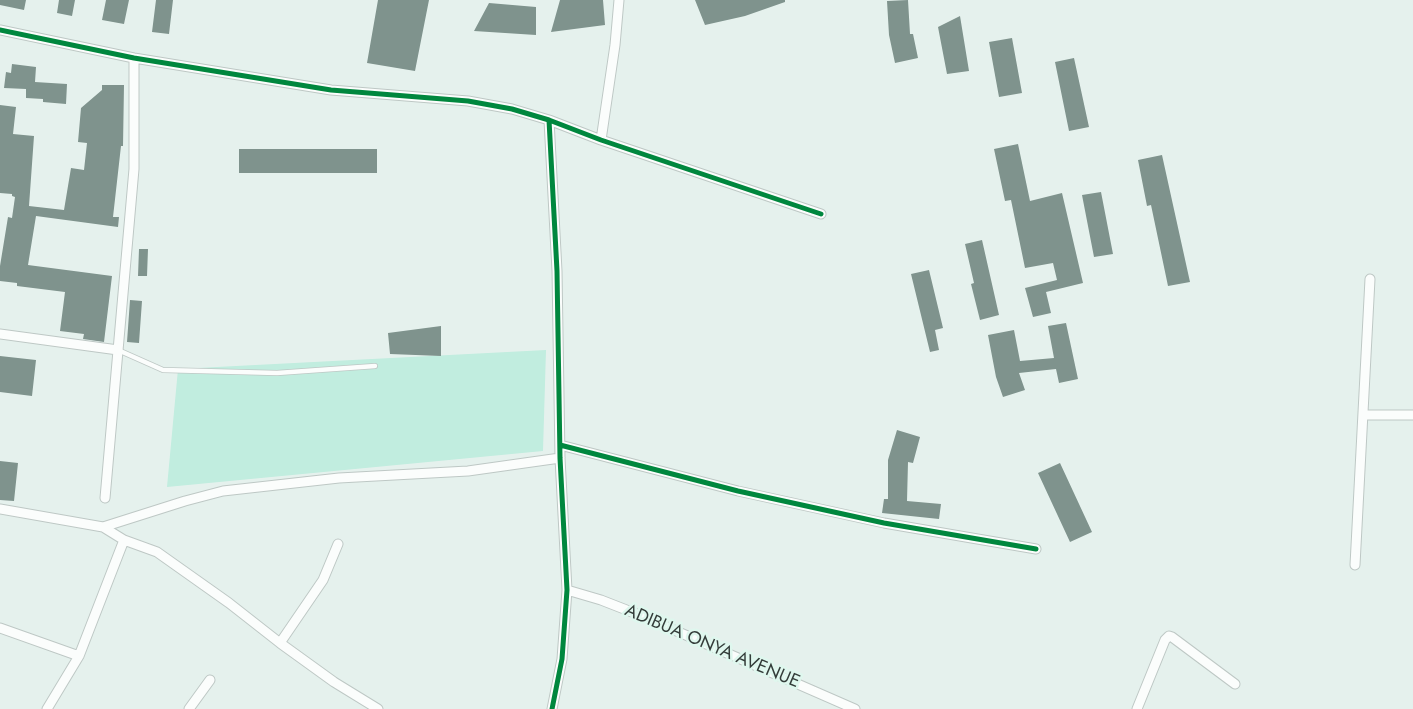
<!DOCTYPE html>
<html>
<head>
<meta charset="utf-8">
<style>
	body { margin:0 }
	canvas { display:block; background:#e5f1ed }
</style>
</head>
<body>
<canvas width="1413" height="709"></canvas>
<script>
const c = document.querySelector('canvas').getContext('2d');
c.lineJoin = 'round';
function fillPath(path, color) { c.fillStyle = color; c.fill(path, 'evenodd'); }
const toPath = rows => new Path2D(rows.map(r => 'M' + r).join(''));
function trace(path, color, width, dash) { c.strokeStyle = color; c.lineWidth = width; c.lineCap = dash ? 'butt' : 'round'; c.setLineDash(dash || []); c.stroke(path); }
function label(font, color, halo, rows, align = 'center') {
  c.font = font + ' Jost,sans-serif'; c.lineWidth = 5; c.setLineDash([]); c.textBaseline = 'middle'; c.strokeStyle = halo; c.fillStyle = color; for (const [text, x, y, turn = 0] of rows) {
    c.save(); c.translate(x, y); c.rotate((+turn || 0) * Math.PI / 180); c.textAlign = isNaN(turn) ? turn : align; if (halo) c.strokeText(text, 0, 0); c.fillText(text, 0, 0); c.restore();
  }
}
const green = toPath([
	[546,350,543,451,167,487,178,369]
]);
const building = toPath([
	[0,0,26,0,24,10,0,5],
	[59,0,75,0,72,16,57,13],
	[106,0,129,0,124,24,102,20],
	[156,0,173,0,169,34,152,32],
	[378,0,429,0,415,71,367,63],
	[560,0,603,0,605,25,551,32],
	[695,0,785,0,785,2,745,16,705,25],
	[908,0,910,34,913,34,918,58,895,63,889,35,887,1],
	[489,3,536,7,536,35,474,31],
	[960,16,969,71,947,74,938,27],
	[1012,38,1022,93,999,97,989,42],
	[1074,58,1089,127,1069,131,1055,62],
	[12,64,36,67,35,82,67,84,66,104,43,102,43,99,26,98,26,89,4,88,6,72,11,73],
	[102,85,124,85,123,146,121,146,113,217,119,217,118,227,36,216,28,265,112,276,104,342,83,339,84,334,60,331,65,292,17,286,17,283,0,281,0,266,8,217,12,218,15,197,12,196,12,194,0,193,0,105,16,107,13,134,34,136,29,206,64,210,71,168,84,170,87,143,78,142,81,108,102,90],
	[1018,144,1030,201,1062,193,1083,283,1046,292,1051,313,1033,317,1025,288,1057,280,1053,263,1025,268,1011,200,1005,201,994,149],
	[239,149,377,149,377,173,239,173],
	[1162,155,1190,282,1168,286,1151,205,1147,206,1138,160],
	[1101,192,1113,254,1094,257,1082,195],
	[982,240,999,315,980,320,971,284,974,283,965,244],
	[139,249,148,249,147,276,138,276],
	[929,270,943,328,935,330,939,350,930,352,911,274],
	[130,300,142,301,139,343,127,342],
	[1066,323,1078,379,1059,383,1056,369,1019,373,1025,390,1003,397,996,377,988,335,1014,330,1020,361,1054,358,1048,326],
	[441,326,441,356,390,354,388,333],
	[0,356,36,360,32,396,0,392],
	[897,430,920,437,913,463,908,462,907,501,941,504,939,519,882,513,884,499,888,499,888,460],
	[0,461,18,463,14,501,0,500],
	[1060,463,1092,532,1070,542,1038,473]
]);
const service = toPath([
	[118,350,163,370,277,373,375,366]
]);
const minor = toPath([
	[0,30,134,58,331,90,468,101,512,109,549,120,601,140,821,214],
	[549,120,557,271,560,458,567,590,562,659,552,709],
	[601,140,615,45,619,0],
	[0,334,118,350],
	[1363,415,1413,415],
	[560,445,738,491,884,523,1036,549],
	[105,498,134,169,134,58],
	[0,509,103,527,124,540,157,552,229,603,280,643,334,682,378,709],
	[103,527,185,501,223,491,339,478,468,471,560,458],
	[1355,565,1370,279],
	[567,590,601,600,642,616,855,709],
	[0,628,79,656],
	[280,643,323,580,338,544],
	[47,709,79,656,124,540],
	[189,709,210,680],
	[1137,709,1165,640,1169,636,1172,637,1235,684]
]);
const cycleway = toPath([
	[0,30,134,58,331,90,468,101,512,109,549,120,601,140,821,214],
	[549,120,557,271,560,458,567,590,562,659,552,709],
	[560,445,738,491,884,523,1036,549]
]);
const streetNames = [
	["ADIBUA ONYA AVENUE",712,647,23]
];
fillPath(green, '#c1eddf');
fillPath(building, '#7f938d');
trace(service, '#bec8c5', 6);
trace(minor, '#bec8c5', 11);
trace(service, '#fbfdfc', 4.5);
trace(minor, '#fbfdfc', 9);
trace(cycleway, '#00873e', 5);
label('18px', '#343d3a', '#dff7ee', streetNames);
</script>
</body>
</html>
